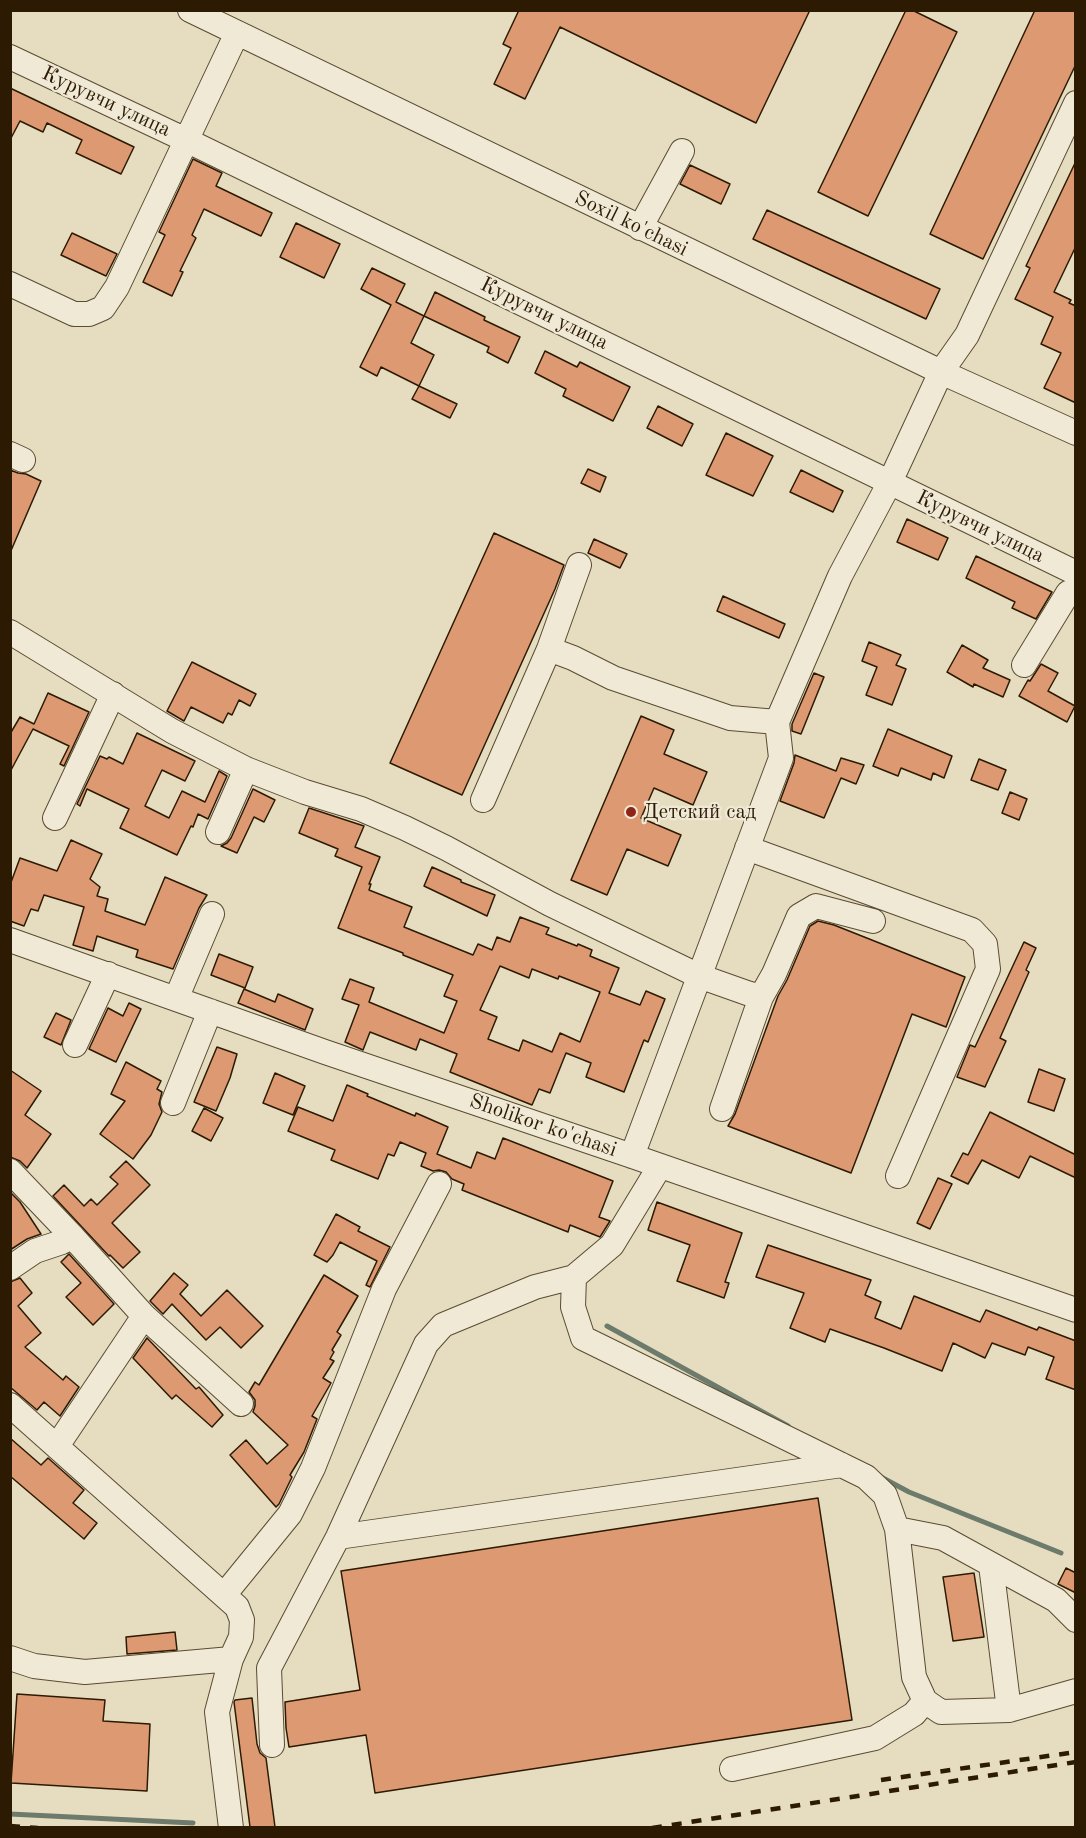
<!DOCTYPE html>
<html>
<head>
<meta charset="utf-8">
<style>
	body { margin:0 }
	#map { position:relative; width:1086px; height:1838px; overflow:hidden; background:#e6ddc0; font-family:"Old Standard TT",serif }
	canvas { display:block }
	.frame { position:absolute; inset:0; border:12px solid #2c1a03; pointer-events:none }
</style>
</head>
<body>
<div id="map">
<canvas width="1086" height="1838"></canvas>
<div class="frame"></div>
</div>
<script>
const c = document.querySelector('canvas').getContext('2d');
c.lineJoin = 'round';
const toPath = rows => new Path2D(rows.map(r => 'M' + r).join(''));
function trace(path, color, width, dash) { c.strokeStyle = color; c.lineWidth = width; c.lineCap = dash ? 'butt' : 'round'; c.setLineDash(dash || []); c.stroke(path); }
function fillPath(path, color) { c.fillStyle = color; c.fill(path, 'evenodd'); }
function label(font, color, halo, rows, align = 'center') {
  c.font = font + ' "Old Standard TT",serif'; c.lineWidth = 4.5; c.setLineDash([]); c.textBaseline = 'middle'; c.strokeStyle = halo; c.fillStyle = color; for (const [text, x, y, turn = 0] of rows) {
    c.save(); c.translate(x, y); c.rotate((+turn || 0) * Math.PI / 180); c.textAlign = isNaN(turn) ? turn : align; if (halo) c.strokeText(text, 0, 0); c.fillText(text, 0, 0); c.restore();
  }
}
const stream = toPath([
	[607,1326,788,1426],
	[881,1477,909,1492,1061,1553],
	[10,1814,193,1823]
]);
const building = toPath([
	[519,10,810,10,756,123,560,27,525,99,494,84,511,48,503,44,519,10],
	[906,10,912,10,957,32,868,216,818,192,906,10],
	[1035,10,1076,10,1076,64,983,259,930,234,1035,10],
	[10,88,134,147,121,174,76,153,82,140,47,123,43,132,20,121,10,140,10,88],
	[193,159,222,173,216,186,272,213,261,236,204,209,192,235,196,238,180,271,183,272,172,296,143,282,165,235,159,232,193,159],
	[1076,161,1076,246,1054,292,1071,300,1069,303,1076,306,1076,403,1044,388,1061,353,1041,344,1053,317,1015,299,1030,268,1026,266,1076,161],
	[690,165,730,184,721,204,680,184,690,165],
	[767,210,940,289,926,319,753,239,767,210],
	[296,223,340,244,324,278,280,257,296,223],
	[72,233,117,254,106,276,61,255,72,233],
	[372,268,405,284,396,302,424,316,411,343,434,355,419,386,381,367,377,376,360,367,391,305,361,289,372,268],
	[435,292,485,317,484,320,520,337,508,363,487,352,489,347,424,316,435,292],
	[545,351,577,367,580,362,630,387,613,421,563,396,566,389,535,373,545,351],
	[419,386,457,404,450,418,412,399,419,386],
	[658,406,693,424,682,446,647,428,658,406],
	[726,433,773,456,753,496,706,475,726,433],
	[588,469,606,477,600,492,581,483,588,469],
	[10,470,18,473,26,474,41,481,10,553,10,470],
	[801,470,843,491,833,512,790,492,801,470],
	[907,519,948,538,938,560,897,542,907,519],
	[494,533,564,565,555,589,462,795,390,763,494,533],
	[594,539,627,554,620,568,588,553,594,539],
	[976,556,1052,592,1036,619,1012,608,1015,602,966,578,976,556],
	[723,596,785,624,779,638,717,611,723,596],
	[869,642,901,655,896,665,906,669,892,705,866,695,877,667,862,661,869,642],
	[962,645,988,660,983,668,1010,680,1003,697,974,684,973,687,947,672,962,645],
	[192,662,256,694,250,706,239,700,232,715,228,713,223,723,191,707,184,721,167,711,192,662],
	[1041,664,1058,673,1048,691,1075,706,1067,722,1019,696,1028,680,1030,681,1041,664],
	[814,673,824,677,801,734,792,731,792,724,814,673],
	[48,693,89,712,64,766,60,764,69,746,33,729,10,772,10,734,20,717,34,724,48,693],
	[641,716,674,730,664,754,707,772,693,805,654,788,641,818,681,835,668,866,627,849,607,895,571,880,641,716],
	[888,729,952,756,944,778,933,773,931,780,901,768,898,776,873,766,888,729],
	[137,733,195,761,185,781,162,770,145,806,169,818,182,791,205,802,219,771,227,776,208,819,198,814,193,827,191,826,177,855,120,828,129,809,87,789,80,806,77,804,100,756,107,759,109,757,123,764,137,733],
	[795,755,836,771,841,758,864,765,856,784,841,778,824,818,780,801,794,763,795,755],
	[979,759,1006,770,998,790,971,780,979,759],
	[253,789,275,800,264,822,254,817,237,853,221,846,227,843,231,838,253,789],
	[1010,792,1027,799,1019,820,1002,813,1010,792],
	[309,808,364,826,355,847,380,857,369,884,371,884,369,890,412,907,404,927,473,955,478,944,492,950,497,937,510,942,520,917,549,928,546,934,577,946,578,944,592,950,590,956,619,968,609,993,640,1005,646,991,665,999,648,1042,644,1040,624,1092,586,1077,591,1063,566,1053,550,1093,539,1089,532,1105,450,1072,457,1054,420,1039,416,1050,370,1032,363,1050,345,1042,359,1005,342,999,350,979,374,988,369,1002,444,1033,457,1001,444,996,453,975,403,955,403,953,338,928,362,867,335,856,338,849,299,833,309,808],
	[500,966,529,978,532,969,558,979,559,976,600,992,580,1042,560,1033,552,1052,523,1040,519,1051,488,1039,497,1017,480,1010,500,966],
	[71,840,102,854,90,879,100,887,97,896,108,899,105,911,145,925,165,877,207,895,199,908,173,969,136,957,138,950,97,936,93,951,73,945,84,907,44,895,38,911,31,909,24,926,10,921,10,885,20,858,57,871,71,840],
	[432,867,461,880,461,882,495,895,487,916,424,886,432,867],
	[818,921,834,925,965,977,946,1027,912,1014,851,1173,728,1126,735,1114,778,996,787,980,810,926,818,921],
	[1024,942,1036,948,1026,970,1029,972,1000,1038,1006,1041,985,1087,957,1077,970,1045,975,1047,1024,942],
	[219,954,253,967,245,988,211,975,219,954],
	[244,989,275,1002,278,994,313,1009,305,1030,238,1003,244,989],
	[129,1003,141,1009,116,1062,89,1049,108,1008,123,1016,129,1003],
	[56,1013,71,1020,61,1045,44,1037,56,1013],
	[217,1047,237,1054,230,1078,216,1111,194,1102,217,1047],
	[126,1062,161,1081,157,1089,162,1092,159,1104,162,1112,151,1135,133,1159,100,1134,125,1101,111,1094,126,1062],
	[1039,1069,1065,1079,1054,1111,1028,1102,1039,1069],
	[10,1070,41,1091,25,1115,51,1134,27,1168,20,1161,10,1157,10,1070],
	[275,1073,305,1086,293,1115,263,1103,275,1073],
	[347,1085,368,1094,367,1096,415,1116,416,1113,448,1127,437,1154,471,1168,477,1152,495,1159,503,1138,613,1181,599,1217,610,1221,600,1237,570,1225,568,1232,462,1190,464,1184,452,1179,446,1172,439,1170,433,1171,421,1166,426,1153,400,1142,394,1156,388,1154,378,1179,331,1160,335,1150,288,1131,298,1107,333,1121,347,1085],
	[204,1108,223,1118,211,1141,192,1131,204,1108],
	[990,1112,1076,1155,1076,1178,1030,1156,1019,1178,982,1160,968,1184,951,1176,963,1153,968,1155,990,1112],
	[126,1161,150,1185,112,1223,140,1252,123,1268,110,1255,109,1256,53,1196,64,1185,84,1206,91,1199,97,1205,118,1184,110,1177,126,1161],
	[938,1178,952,1184,930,1229,917,1223,938,1178],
	[10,1192,20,1202,41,1234,27,1239,10,1250,10,1192],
	[657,1202,742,1233,725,1282,729,1283,724,1298,677,1281,690,1245,648,1230,657,1202],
	[336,1214,360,1227,358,1231,390,1247,370,1287,366,1285,377,1261,340,1242,333,1255,327,1262,314,1255,336,1214],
	[768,1245,871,1280,865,1295,881,1302,875,1318,901,1329,914,1296,980,1322,986,1310,1037,1330,1039,1327,1076,1341,1076,1390,1046,1379,1054,1357,1028,1347,1025,1355,992,1343,985,1358,953,1343,942,1371,884,1348,830,1329,825,1342,790,1328,804,1293,756,1277,768,1245],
	[69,1254,114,1304,93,1325,66,1297,81,1283,61,1262,69,1254],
	[174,1273,188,1285,180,1294,201,1316,227,1290,263,1326,241,1348,220,1327,206,1340,172,1304,163,1314,150,1301,174,1273],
	[324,1275,358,1296,337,1332,341,1335,332,1350,334,1352,330,1359,334,1361,323,1378,331,1383,312,1416,317,1419,304,1452,290,1475,292,1477,279,1504,276,1507,230,1455,246,1440,267,1464,288,1445,253,1412,255,1406,255,1400,249,1392,255,1382,259,1385,324,1275],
	[20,1278,32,1293,18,1306,41,1333,25,1347,63,1380,66,1376,79,1387,60,1416,44,1402,37,1410,10,1387,10,1282,20,1278],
	[147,1338,196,1389,199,1387,223,1415,212,1427,176,1395,172,1399,133,1358,147,1338],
	[10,1438,41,1465,48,1458,84,1490,73,1503,97,1523,84,1539,10,1476,10,1438],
	[818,1498,852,1720,375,1793,366,1735,289,1747,286,1728,285,1702,360,1690,341,1571,818,1498],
	[1066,1568,1076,1573,1076,1593,1058,1584,1066,1568],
	[974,1573,984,1637,953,1641,943,1577,974,1573],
	[175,1632,177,1650,127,1654,126,1637,175,1632],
	[17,1694,105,1700,103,1721,150,1724,147,1791,11,1783,17,1694],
	[252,1698,257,1744,260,1753,266,1758,275,1827,250,1827,234,1702,235,1700,252,1698]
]);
const minor = toPath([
	[190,10,941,372,1076,433],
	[10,57,186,140,1076,573],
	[640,228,682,151],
	[10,284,74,314,89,314,103,308,117,287,237,33],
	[10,454,23,460],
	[10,632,172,731,246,769,305,792,361,809,405,828,446,848,550,904,699,976,747,993,761,997,774,974,799,916,816,906,873,921],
	[549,649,579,565],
	[1024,665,1068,593,1076,589],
	[483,800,549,649,573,658,613,678,730,718,777,722],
	[55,818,113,694],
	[218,832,246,769],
	[747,848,972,930,985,944,988,969,898,1176],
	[10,940,325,1052,632,1156,1076,1310],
	[176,999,212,914],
	[75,1045,108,974],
	[173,1103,210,1011],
	[722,1109,761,997],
	[632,1156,781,758,777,722,840,576,890,482,941,372,967,335,1076,103],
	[10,1171,72,1236,144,1316,241,1404],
	[10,1268,35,1251,62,1242,72,1236],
	[574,1277,573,1307,583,1338,866,1477,885,1495,897,1529,914,1677,925,1701,941,1712,1009,1710,1076,1691],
	[10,1405,237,1607,242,1620,241,1637,231,1659,217,1712,231,1828],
	[57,1446,144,1316],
	[897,1529,943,1538,1056,1600,1076,1620],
	[338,1537,842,1465],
	[991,1565,1009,1710],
	[224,1595,290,1514,313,1468,384,1289,439,1184],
	[10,1658,34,1666,85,1672,231,1659],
	[272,1745,269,1668,338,1537,426,1344,443,1325,535,1287,574,1277,612,1245,660,1166],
	[732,1769,875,1738,914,1714,925,1701]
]);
const rail = toPath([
	[881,1780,1076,1752],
	[10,1826,38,1828],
	[652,1828,1076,1762]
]);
const markers = [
	[631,812,6,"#8f2418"]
];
const streetNames = [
	["Курувчи улица",106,102,25],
	["Soxil ko'chasi",631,224,26],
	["Курувчи улица",544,314,26],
	["Курувчи улица",980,527,26],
	["Sholikor ko'chasi",543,1126,19]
];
const poiNames = [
	["Детский сад",643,812]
];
trace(stream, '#6c7b6b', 5);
fillPath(building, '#dd9a72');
trace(building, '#2c1a03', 1.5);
trace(minor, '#5a4b32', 26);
trace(minor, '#efe9d6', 24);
trace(rail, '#2c1a03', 4.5, [10, 10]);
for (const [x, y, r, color] of markers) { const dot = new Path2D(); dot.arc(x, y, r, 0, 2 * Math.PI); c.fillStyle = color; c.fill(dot); trace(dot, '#efe9d6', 2); }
label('21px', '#2c1a03', '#efe9d6', streetNames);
label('21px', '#2c1a03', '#efe9d6', poiNames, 'left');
</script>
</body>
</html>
